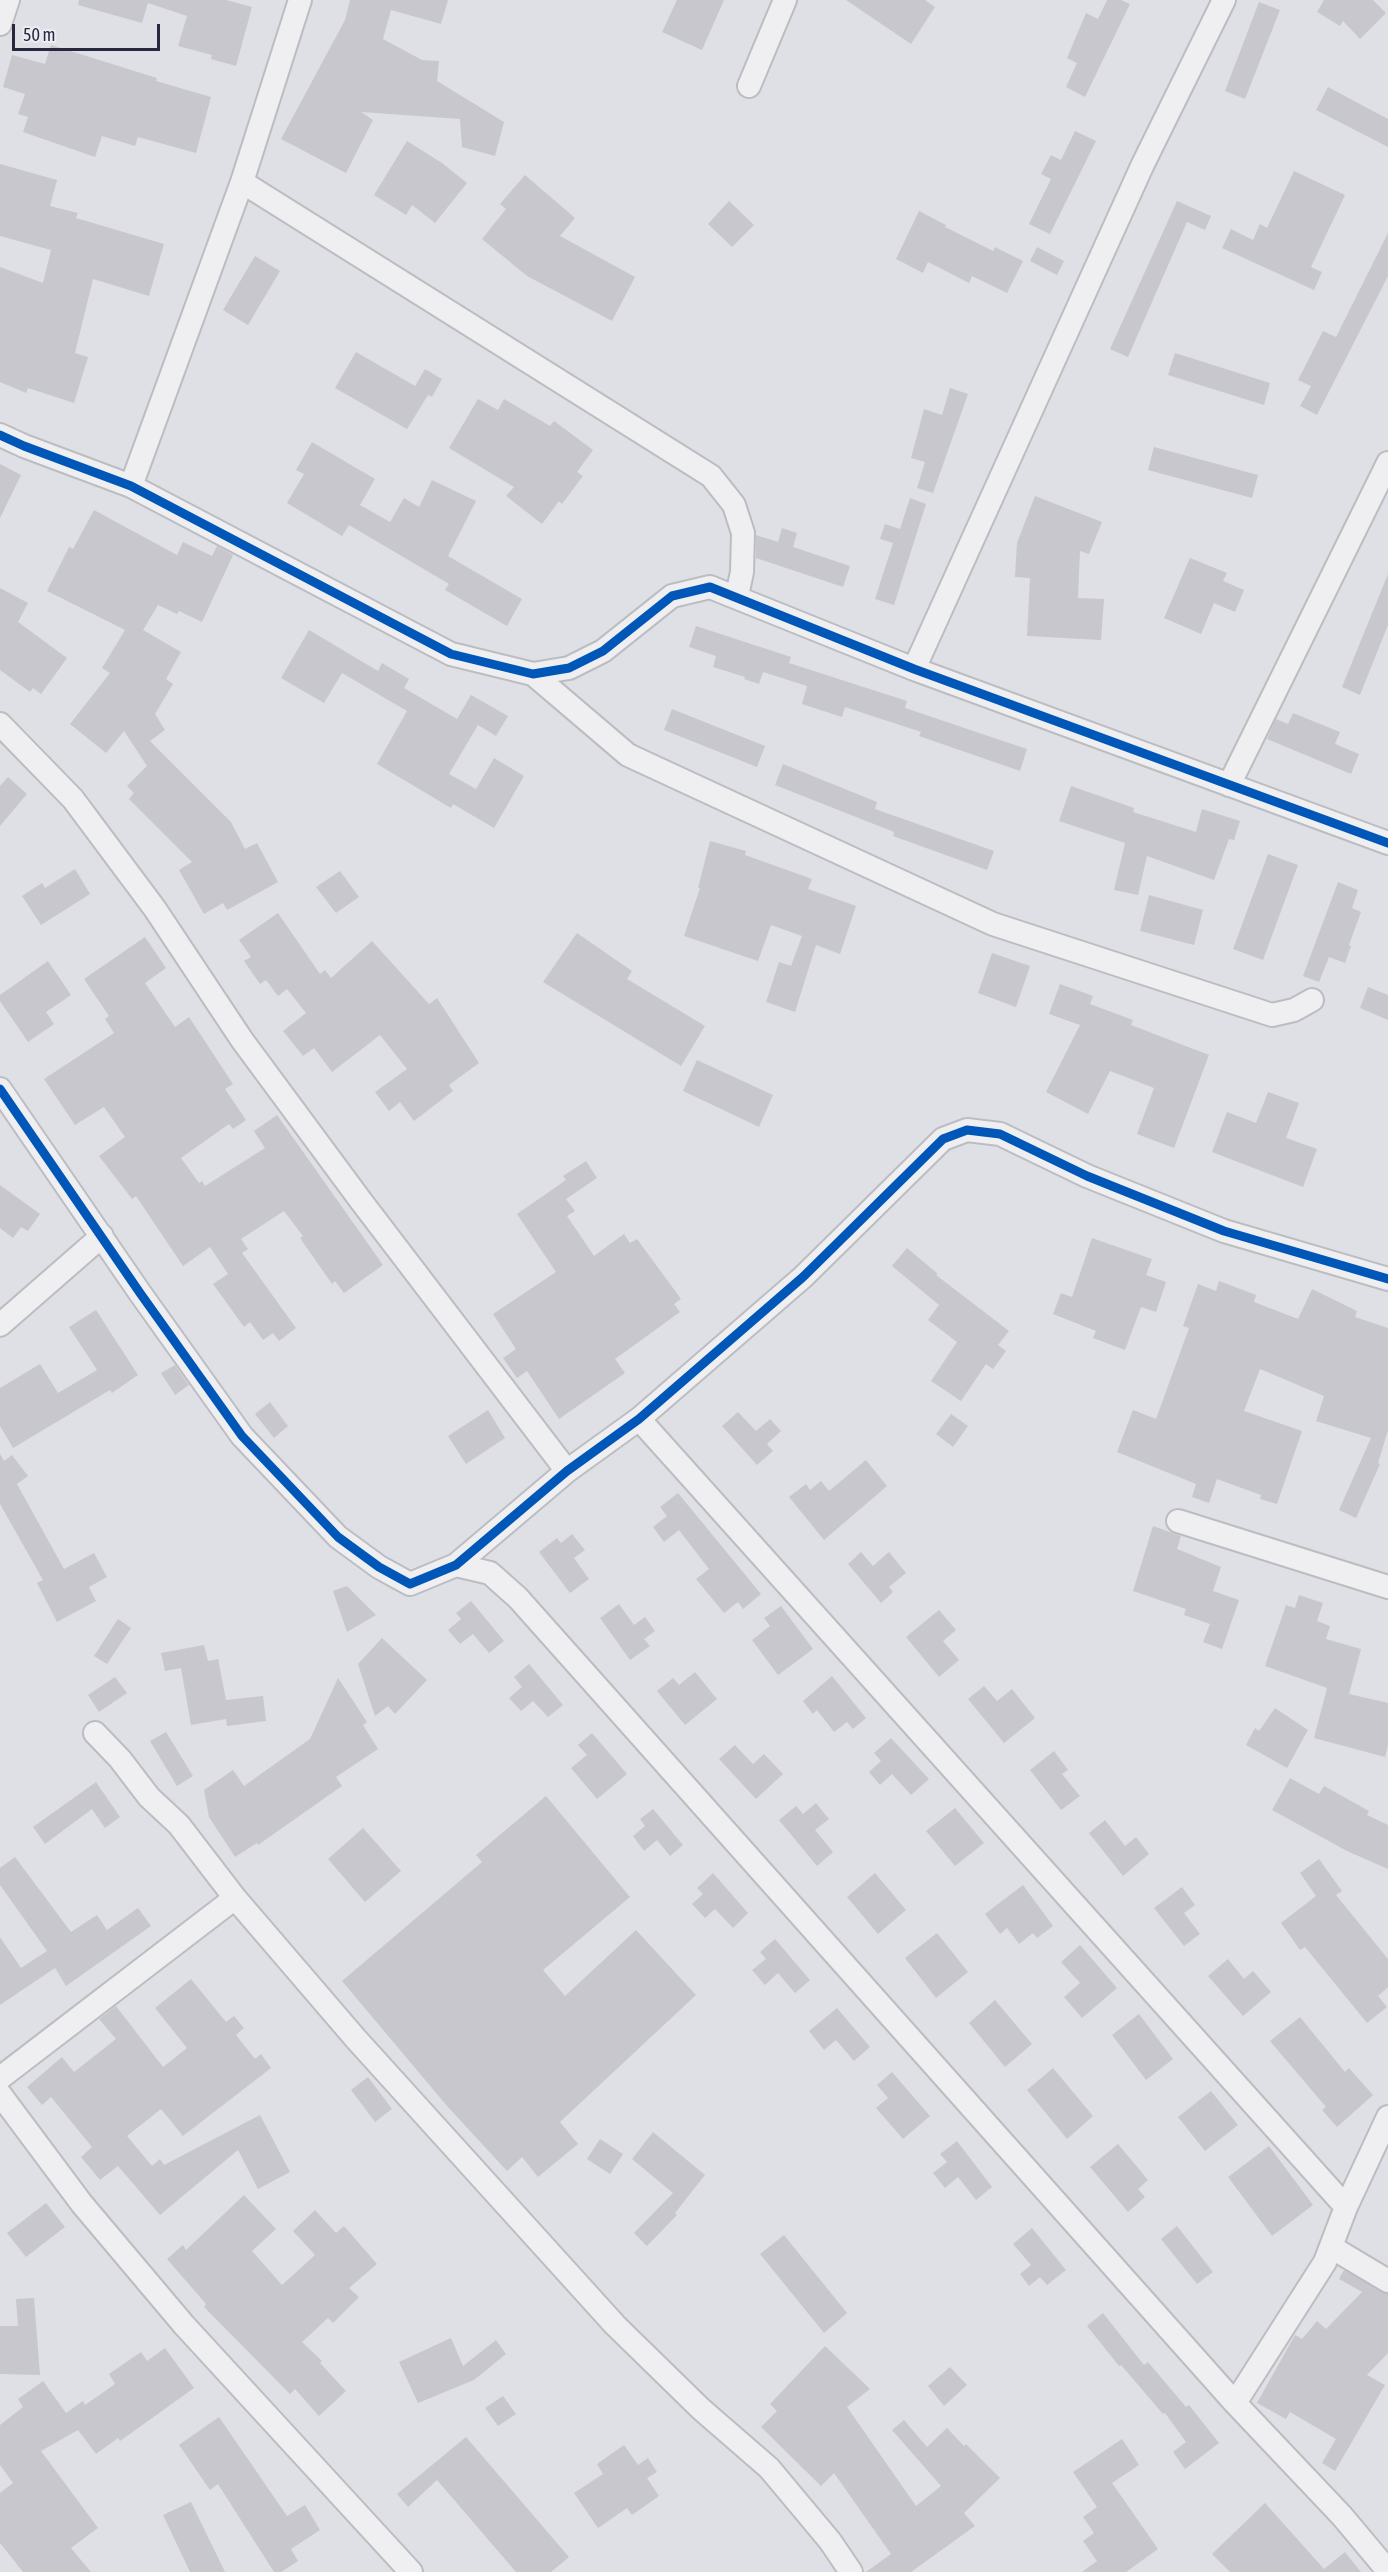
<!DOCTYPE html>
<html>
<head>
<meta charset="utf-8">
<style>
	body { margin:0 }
	#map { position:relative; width:1388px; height:2572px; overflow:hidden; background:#dfe0e5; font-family:"Asap Condensed",sans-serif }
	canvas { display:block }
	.scale { position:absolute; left:12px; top:24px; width:148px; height:27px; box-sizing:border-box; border:3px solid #27283d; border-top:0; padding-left:8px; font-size:18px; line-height:21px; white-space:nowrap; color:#27283d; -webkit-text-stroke:4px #ecedf4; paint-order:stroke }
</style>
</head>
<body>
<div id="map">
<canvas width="1388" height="2572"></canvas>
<div class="scale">50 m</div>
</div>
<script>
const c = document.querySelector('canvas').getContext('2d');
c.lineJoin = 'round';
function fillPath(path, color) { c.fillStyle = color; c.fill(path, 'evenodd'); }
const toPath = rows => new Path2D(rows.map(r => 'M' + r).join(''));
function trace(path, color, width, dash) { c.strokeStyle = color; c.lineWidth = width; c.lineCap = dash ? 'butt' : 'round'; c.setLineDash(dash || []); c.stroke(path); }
const building = toPath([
	[79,0,226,0,252,7,236,66,211,59,212,55,178,46,187,16,148,3,142,23,78,5],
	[350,0,448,0,441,24,391,10,383,39,422,60,439,61,437,81,504,122,495,156,462,147,460,119,361,112,373,120,346,173,281,139,345,20],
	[677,0,724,0,702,50,662,32],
	[846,0,925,0,935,7,911,44],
	[1107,0,1121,0,1130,4,1085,97,1066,87,1077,63,1067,58,1086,13,1098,19],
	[1324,0,1373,0,1386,13,1360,39,1343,21,1340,26,1317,12],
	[1259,2,1280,10,1245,99,1225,91],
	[51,45,157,78,156,81,211,97,196,153,138,137,135,146,102,136,95,157,23,132,28,117,18,114,25,94,3,87,12,55,45,64],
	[1328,87,1388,119,1388,147,1316,110],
	[1075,131,1096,141,1050,234,1029,224,1051,179,1041,174,1051,155,1061,160],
	[407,141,442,163,467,183,435,223,412,205,406,215,374,195],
	[0,164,57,180,50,206,78,213,76,218,164,244,149,296,93,279,75,353,88,357,74,403,28,388,26,393,0,382,0,267,43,283,51,250,0,236],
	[1294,171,1345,195,1311,267,1322,272,1314,290,1222,248,1231,229,1253,240,1260,224,1267,228],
	[525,175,575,218,560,236,635,277,612,321,527,276,482,239,506,209,500,204],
	[729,201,754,225,732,247,708,224],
	[1177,201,1211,216,1205,230,1187,222,1128,357,1110,349],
	[919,211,946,225,945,227,993,251,995,247,1023,261,1007,293,972,276,969,283,928,262,923,273,896,259],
	[1388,233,1388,276,1317,415,1300,406,1311,386,1298,380,1323,331,1336,337],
	[1037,247,1064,261,1057,275,1030,261],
	[255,256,280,271,248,325,223,310],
	[356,352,415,386,425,369,442,379,432,397,428,395,407,429,335,388],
	[1175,353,1270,383,1264,405,1168,375],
	[950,388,968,394,933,493,917,488,925,462,911,458,924,409,942,415],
	[478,399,498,410,504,399,550,426,554,421,593,450,577,472,583,476,562,504,559,501,542,524,506,496,514,487,449,448],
	[312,442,375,479,360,505,390,522,404,498,419,507,432,480,476,501,448,556,522,599,507,626,445,590,449,584,349,525,342,536,287,503,304,474,296,470],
	[1154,447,1258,475,1252,498,1148,470],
	[0,464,21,475,0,518],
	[1035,496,1102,522,1089,554,1080,551,1078,598,1104,599,1101,640,1027,636,1030,578,1015,577,1017,543],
	[910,498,926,504,894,605,875,599,893,543,880,539,885,524,900,529],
	[94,510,177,555,183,542,212,556,217,546,233,555,202,622,179,611,177,614,158,605,143,630,181,652,166,679,173,684,155,714,165,730,150,741,231,822,245,849,257,843,278,882,227,910,223,903,204,914,179,870,192,862,129,799,134,793,127,786,147,766,124,731,106,753,70,724,110,673,102,668,125,630,47,591,69,547,73,549],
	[782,528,797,533,793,547,850,566,843,587,756,558,756,535,778,542],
	[1190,558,1227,573,1223,581,1244,590,1235,612,1214,603,1201,634,1164,618],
	[1388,574,1388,625,1360,695,1342,687],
	[0,588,28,603,18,622,67,658,41,694,33,688,30,692,0,670],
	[696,626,791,657,789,663,907,701,905,708,1027,749,1020,771,919,736,921,732,845,707,842,717,802,704,807,686,763,672,759,684,744,679,745,677,713,667,716,656,689,647],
	[309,630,378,671,382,663,409,679,404,688,457,719,471,695,508,716,496,736,478,725,449,774,476,789,494,758,524,776,494,828,453,804,451,808,377,764,407,711,342,673,324,703,281,678],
	[672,709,765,746,757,767,664,730],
	[1293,713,1340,732,1335,744,1359,754,1351,774,1267,739,1276,719,1288,724],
	[783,764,877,802,875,809,994,851,987,870,893,836,894,832,775,785],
	[8,777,27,794,0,826,0,786],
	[1071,786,1134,808,1133,812,1196,832,1202,809,1240,821,1234,840,1229,839,1214,880,1147,856,1138,895,1114,890,1125,843,1059,821],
	[710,841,746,851,745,855,812,879,808,889,856,906,840,954,816,945,795,1012,766,1002,779,962,791,966,802,936,771,925,758,961,684,936,700,888,698,888],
	[1268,854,1298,865,1263,960,1233,949],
	[75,869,90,894,41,925,22,896,42,883,45,888],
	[340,871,359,897,336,913,316,887],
	[1338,882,1358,890,1352,908,1361,912,1349,945,1351,946,1345,963,1329,957,1319,982,1303,976],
	[1149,895,1203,910,1194,945,1140,931],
	[278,913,320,974,325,970,331,978,372,941,429,1004,437,998,479,1063,449,1085,453,1091,414,1121,400,1102,389,1111,375,1092,407,1069,380,1035,332,1072,314,1048,303,1056,283,1031,306,1013,287,989,278,996,266,980,260,984,244,961,251,957,239,940],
	[577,933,632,971,627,979,705,1026,681,1066,543,982],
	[145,937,166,968,145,983,175,1027,189,1017,233,1084,225,1089,246,1120,233,1129,229,1124,181,1158,199,1183,202,1181,205,1186,265,1148,254,1131,277,1115,383,1265,344,1293,335,1281,332,1284,300,1238,303,1236,284,1211,241,1239,248,1249,242,1253,296,1328,279,1341,273,1333,263,1340,250,1322,244,1327,213,1284,228,1274,210,1247,183,1266,136,1196,132,1199,99,1156,125,1137,104,1107,75,1125,44,1079,114,1033,105,1019,109,1016,84,979],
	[992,953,1030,966,1016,1007,978,993],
	[48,961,71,995,46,1012,54,1024,28,1042,0,1001,0,995],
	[1060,984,1093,996,1090,1004,1133,1020,1131,1025,1209,1055,1174,1148,1137,1134,1154,1088,1110,1071,1088,1114,1046,1092,1080,1025,1049,1014],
	[1368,987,1388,995,1388,1020,1360,1008],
	[697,1060,773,1095,759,1127,683,1091],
	[1268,1092,1299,1103,1286,1138,1317,1149,1303,1187,1212,1152,1227,1112,1256,1123],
	[586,1161,597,1178,566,1199,575,1211,567,1216,594,1256,624,1234,630,1243,637,1239,681,1299,674,1304,680,1312,615,1359,625,1373,559,1419,527,1371,517,1378,503,1358,516,1349,493,1314,556,1272,517,1214,566,1180,563,1176],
	[0,1185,40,1214,28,1231,21,1227,13,1238,0,1228],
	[1092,1238,1152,1259,1146,1275,1166,1282,1156,1312,1141,1307,1125,1350,1093,1338,1096,1331,1053,1314,1061,1293,1072,1297],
	[907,1248,938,1274,936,1275,1009,1331,998,1345,1006,1351,993,1369,986,1364,961,1401,931,1381,957,1342,928,1320,939,1305,892,1266],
	[1219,1281,1256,1295,1254,1302,1298,1319,1312,1289,1357,1311,1355,1317,1388,1328,1388,1430,1378,1463,1380,1464,1356,1518,1339,1510,1371,1438,1316,1421,1324,1396,1260,1369,1244,1411,1302,1431,1277,1504,1260,1499,1261,1495,1217,1479,1209,1503,1192,1497,1196,1484,1117,1452,1133,1410,1156,1419,1189,1328,1183,1326,1198,1284,1216,1291],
	[96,1310,138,1375,112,1393,110,1390,13,1448,0,1426,0,1388,40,1364,58,1393,97,1370,69,1327],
	[175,1365,189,1385,175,1395,161,1373],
	[270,1402,288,1426,274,1438,255,1414],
	[488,1410,505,1438,466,1464,448,1436],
	[738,1412,756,1431,770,1419,781,1431,767,1444,773,1451,757,1465,722,1426],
	[951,1414,968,1426,953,1447,936,1434],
	[0,1454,4,1461,12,1455,28,1476,17,1484,64,1569,94,1553,107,1577,89,1587,96,1601,57,1622,37,1583,43,1580,0,1504],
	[866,1460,887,1486,824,1540,789,1497,806,1484,810,1490,821,1481,829,1491],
	[678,1493,761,1594,743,1609,738,1602,724,1613,696,1579,709,1569,679,1530,664,1542,653,1527,667,1516,660,1507],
	[1153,1526,1181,1536,1177,1549,1221,1567,1213,1591,1239,1600,1222,1649,1203,1642,1210,1624,1184,1615,1186,1609,1133,1591],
	[572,1534,585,1550,574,1558,589,1579,570,1593,539,1552,557,1538,561,1543],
	[861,1552,873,1566,889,1552,906,1573,889,1587,893,1592,881,1603,848,1564],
	[347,1586,376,1615,347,1632,333,1591],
	[1299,1595,1323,1603,1317,1621,1330,1626,1326,1639,1361,1649,1349,1694,1388,1703,1388,1745,1385,1757,1314,1738,1327,1688,1265,1666,1286,1605,1295,1608],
	[471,1601,504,1641,489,1653,473,1634,460,1644,448,1630,461,1619,456,1613],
	[619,1604,634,1625,645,1617,655,1631,644,1639,650,1646,630,1660,600,1618],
	[781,1606,813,1649,778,1675,752,1640,770,1626,764,1618],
	[939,1610,956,1630,943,1641,959,1660,939,1677,906,1637],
	[118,1619,131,1628,107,1664,94,1656],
	[382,1638,427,1680,395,1714,388,1706,375,1716,358,1664],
	[204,1645,208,1661,218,1659,226,1700,263,1696,266,1721,227,1726,226,1719,191,1725,181,1668,165,1671,161,1653],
	[529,1664,563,1705,548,1717,533,1701,521,1711,509,1698,522,1687,514,1677],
	[695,1672,717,1699,685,1725,657,1691,673,1678,679,1685],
	[832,1676,866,1718,853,1729,847,1722,834,1732,817,1710,813,1714,803,1701],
	[115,1677,127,1693,99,1712,88,1695],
	[338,1678,367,1722,363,1725,378,1749,336,1777,342,1786,258,1845,257,1843,235,1857,209,1817,204,1790,233,1770,244,1786,310,1739],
	[984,1686,997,1701,1012,1689,1035,1718,1004,1743,968,1699],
	[1275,1708,1308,1730,1287,1768,1246,1745,1255,1728,1259,1731],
	[166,1732,193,1776,177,1786,150,1741],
	[592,1733,627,1774,597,1799,571,1768,587,1755,578,1745],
	[891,1738,929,1779,911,1795,892,1774,880,1785,869,1772,881,1761,874,1753],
	[735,1745,753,1764,764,1754,783,1774,756,1799,719,1759],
	[1054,1751,1068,1770,1062,1774,1080,1796,1061,1810,1030,1770],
	[1290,1778,1319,1794,1324,1786,1369,1811,1367,1815,1388,1825,1388,1869,1347,1851,1272,1810],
	[96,1782,120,1817,105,1828,92,1809,45,1844,33,1827],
	[546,1796,630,1897,543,1970,565,1996,636,1930,696,1995,560,2122,578,2144,538,2177,522,2157,507,2171,447,2106,342,1981,482,1862,476,1855],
	[816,1803,829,1819,815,1830,833,1852,817,1866,779,1820,796,1806,803,1814],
	[955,1808,984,1843,955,1866,926,1831],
	[653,1809,683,1845,670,1856,657,1840,644,1851,633,1836,645,1826,640,1819],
	[1105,1820,1125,1846,1136,1837,1149,1854,1123,1876,1089,1833],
	[363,1828,401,1871,365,1902,328,1859],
	[15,1857,71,1932,97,1915,107,1930,138,1908,151,1926,66,1986,55,1968,0,2005,0,1937,21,1968,47,1951,0,1885,0,1868],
	[1319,1859,1342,1891,1336,1895,1388,1959,1388,1987,1378,1996,1387,2007,1367,2023,1305,1947,1300,1950,1281,1923,1316,1896,1300,1873],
	[713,1873,748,1913,733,1928,715,1909,705,1918,692,1904,703,1894,697,1888],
	[875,1873,906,1910,878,1934,847,1897],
	[1023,1885,1053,1926,1037,1938,1033,1933,1019,1944,1007,1928,1000,1934,985,1914],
	[1182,1887,1195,1905,1184,1913,1200,1934,1184,1946,1154,1908],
	[937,1933,968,1972,936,1998,905,1958],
	[775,1939,810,1980,795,1993,778,1973,765,1985,752,1970,766,1959,760,1952],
	[1080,1945,1117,1988,1082,2018,1064,1997,1080,1983,1061,1962],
	[1228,1959,1244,1979,1253,1971,1271,1992,1243,2016,1208,1976],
	[191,1979,226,2022,234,2016,244,2028,236,2035,255,2059,261,2054,271,2068,183,2136,161,2109,127,2136,152,2166,160,2159,164,2165,260,2115,290,2172,258,2189,238,2150,160,2215,118,2166,100,2180,81,2157,92,2147,51,2097,42,2105,27,2087,62,2057,74,2072,116,2039,99,2019,116,2006,163,2067,187,2048,155,2008],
	[995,2000,1032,2044,1005,2067,969,2023],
	[837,2008,870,2047,854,2061,836,2040,824,2050,809,2031],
	[1139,2014,1173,2059,1146,2080,1112,2035],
	[1300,2017,1345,2072,1349,2068,1373,2095,1337,2127,1322,2110,1326,2107,1270,2041],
	[1053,2068,1093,2116,1067,2139,1027,2090],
	[892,2072,930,2116,903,2139,876,2108,888,2098,877,2085],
	[368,2077,392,2109,375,2122,351,2090],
	[1211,2091,1238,2125,1205,2151,1178,2117],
	[653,2132,705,2175,675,2213,677,2215,647,2246,634,2233,673,2193,632,2159],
	[600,2139,623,2154,610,2174,587,2159],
	[957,2141,992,2187,976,2200,958,2177,945,2188,933,2173,947,2162,940,2154],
	[1118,2144,1148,2180,1138,2189,1145,2197,1128,2212,1090,2167],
	[1269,2146,1313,2205,1272,2236,1228,2177],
	[244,2195,276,2229,252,2251,282,2285,315,2255,293,2231,315,2210,336,2233,344,2226,377,2264,349,2288,359,2297,333,2323,328,2318,302,2342,322,2361,320,2363,346,2391,319,2416,295,2389,290,2394,204,2307,206,2304,167,2259,183,2245,186,2250],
	[46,2203,65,2227,26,2257,7,2233],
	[1177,2226,1213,2272,1197,2284,1161,2239],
	[1032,2228,1066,2270,1047,2285,1040,2277,1029,2286,1020,2274,1031,2265,1013,2244],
	[784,2235,847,2313,824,2333,760,2254],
	[1344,2270,1388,2294,1388,2353,1367,2375,1385,2385,1335,2471,1322,2463,1336,2439,1290,2412,1286,2419,1257,2403,1295,2335,1302,2339,1317,2321,1326,2329,1362,2292,1339,2279],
	[34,2298,40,2375,0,2374,0,2326,18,2326,16,2299],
	[1103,2313,1144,2365,1148,2362,1186,2407,1189,2405,1219,2443,1185,2469,1173,2452,1186,2442,1165,2413,1163,2414,1121,2365,1119,2366,1087,2326],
	[451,2338,463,2366,496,2340,506,2354,474,2380,418,2403,399,2362],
	[825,2346,870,2389,847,2407,916,2506,941,2486,892,2430,904,2420,927,2447,947,2428,964,2446,966,2444,1000,2478,964,2513,975,2526,911,2572,866,2572,891,2554,834,2473,821,2486,761,2427,777,2411,770,2404],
	[165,2348,194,2388,120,2441,118,2438,96,2454,78,2430,41,2451,98,2528,71,2548,91,2572,23,2572,0,2543,0,2493,13,2483,0,2465,0,2425,23,2407,18,2399,43,2381,66,2413,83,2401,85,2405,115,2384,109,2374,141,2352,147,2361],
	[950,2367,967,2385,944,2406,928,2386],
	[503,2396,516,2414,498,2426,485,2408],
	[219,2417,287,2516,305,2505,320,2530,291,2549,298,2561,281,2572,274,2572,218,2484,210,2490,179,2445],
	[466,2437,569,2557,551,2572,516,2572,437,2480,408,2507,397,2494],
	[1122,2439,1139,2465,1112,2483,1158,2549,1126,2572,1082,2572,1097,2561,1083,2541,1094,2533,1083,2517,1097,2507,1073,2472],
	[624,2445,638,2465,648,2458,657,2472,647,2478,659,2496,632,2515,627,2508,598,2528,574,2493,603,2474,597,2464],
	[191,2502,225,2572,190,2572,163,2515],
	[1265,2503,1324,2569,1345,2552,1361,2572,1230,2572,1212,2554]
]);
const minor = toPath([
	[0,24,8,0],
	[749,86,785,0],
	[242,182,711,476,734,505,743,533,742,572,737,596],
	[0,435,24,446,131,486,451,654,533,674,569,668,603,651,672,596,710,587,914,669,1388,843],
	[131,486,242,182,300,0],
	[914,669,1143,164,1224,0],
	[533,674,628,755,993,924,1272,1015,1294,1010,1312,1000],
	[0,724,73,799,155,909,242,1040,361,1201,567,1471],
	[1229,785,1388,463],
	[0,1089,140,1293,242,1436,338,1537,379,1567,410,1584,456,1565,567,1471,639,1419,803,1277,943,1139,967,1130,1000,1134,1087,1176,1224,1231,1388,1279],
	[0,1325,102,1236],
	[639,1419,1346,2207],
	[1178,1521,1388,1587],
	[456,1565,490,1573,518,1598,1235,2403,1342,2516,1388,2571],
	[95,1733,120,1759,149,1797,179,1825,235,1898,356,2039,615,2325,701,2409,769,2468,830,2541,851,2572],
	[0,2078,235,1898],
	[0,2094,82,2204,184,2325,411,2572],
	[1331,2247,1388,2281],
	[1235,2403,1325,2262,1346,2207,1388,2117]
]);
const cycleway = toPath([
	[0,435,24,446,131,486,451,654,533,674,569,668,603,651,672,596,710,587,914,669,1388,843],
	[0,1089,140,1293,242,1436,338,1537,379,1567,410,1584,456,1565,567,1471,639,1419,803,1277,943,1139,967,1130,1000,1134,1087,1176,1224,1231,1388,1279]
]);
fillPath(building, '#c7c7cd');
trace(minor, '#bcbdc1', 26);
trace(minor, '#efeff1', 22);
trace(cycleway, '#0057b8', 9);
</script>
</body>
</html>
